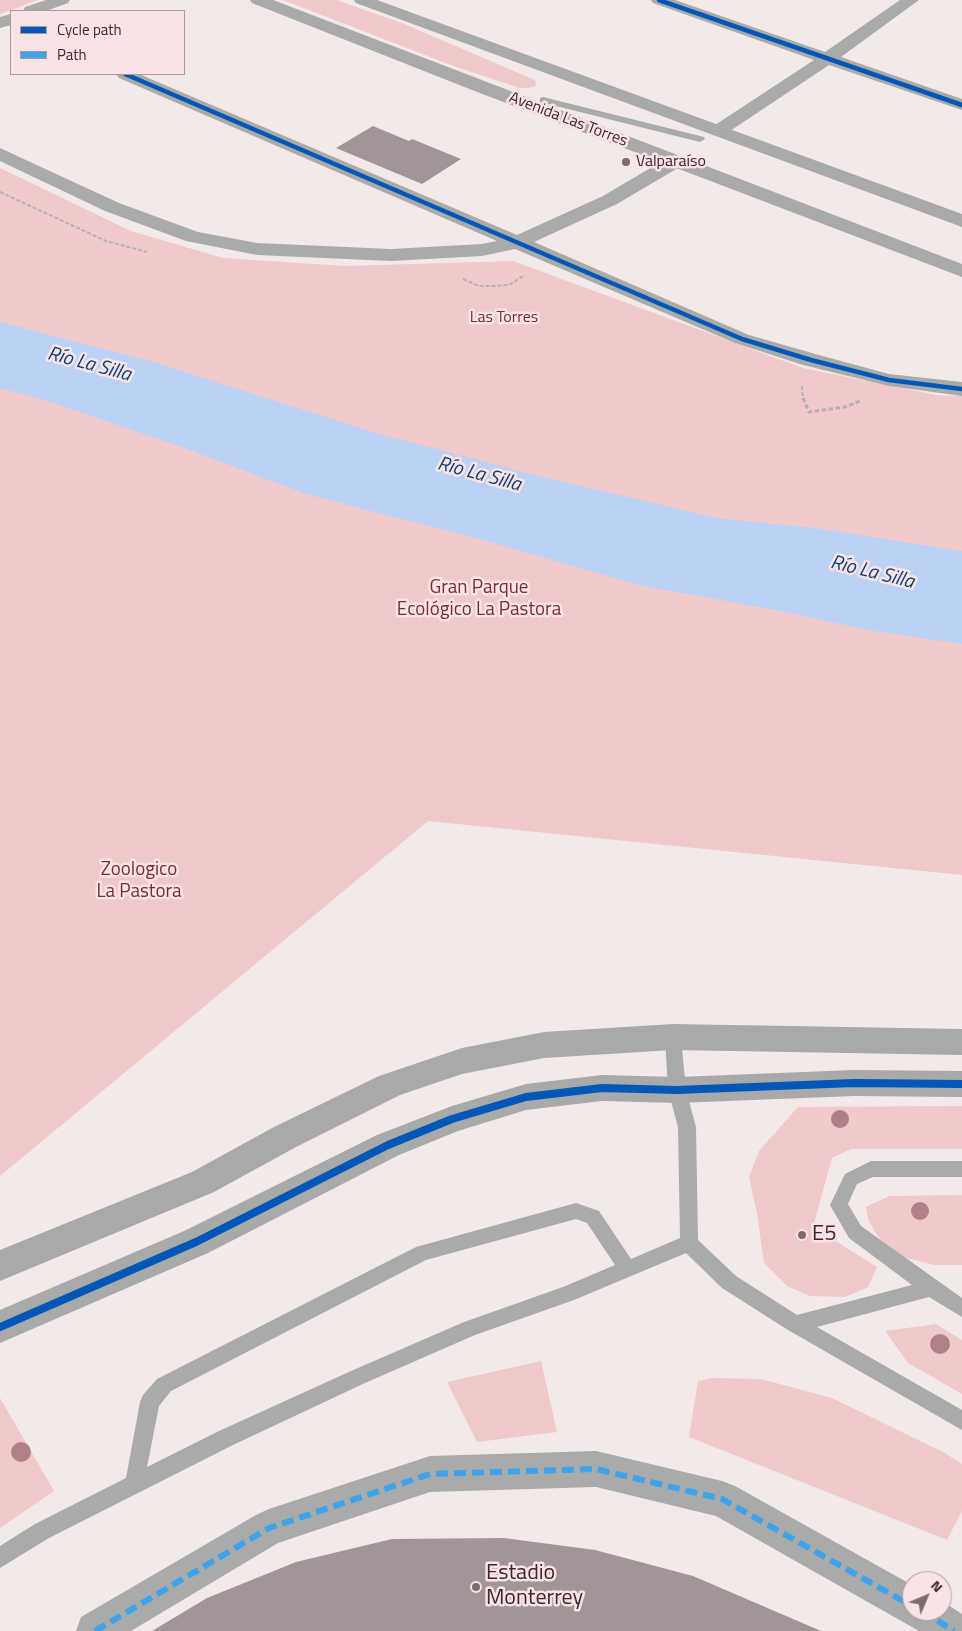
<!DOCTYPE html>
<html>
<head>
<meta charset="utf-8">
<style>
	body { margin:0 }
	#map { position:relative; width:962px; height:1631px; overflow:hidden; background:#f4e9e9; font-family:"Titillium Web",sans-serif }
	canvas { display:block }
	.legend { position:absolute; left:10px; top:10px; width:175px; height:65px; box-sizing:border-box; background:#f9e4e5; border:1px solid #ad999a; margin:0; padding:6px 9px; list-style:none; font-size:15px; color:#3b2829 }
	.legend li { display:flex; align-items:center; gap:10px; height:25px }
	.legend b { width:25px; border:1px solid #ad999a }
	.north { position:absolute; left:902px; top:1571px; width:50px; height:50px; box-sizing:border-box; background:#f9e4e5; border:1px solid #ad999a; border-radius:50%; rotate:45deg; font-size:14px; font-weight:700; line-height:20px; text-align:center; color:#3b2829 }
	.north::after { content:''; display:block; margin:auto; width:18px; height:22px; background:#7c6c6c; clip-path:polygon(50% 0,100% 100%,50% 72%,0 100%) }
</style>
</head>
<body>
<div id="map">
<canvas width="962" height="1631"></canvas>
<ul class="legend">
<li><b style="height:6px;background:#0057b8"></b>Cycle path</li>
<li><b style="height:6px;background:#3fa3eb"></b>Path</li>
</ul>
<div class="north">N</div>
</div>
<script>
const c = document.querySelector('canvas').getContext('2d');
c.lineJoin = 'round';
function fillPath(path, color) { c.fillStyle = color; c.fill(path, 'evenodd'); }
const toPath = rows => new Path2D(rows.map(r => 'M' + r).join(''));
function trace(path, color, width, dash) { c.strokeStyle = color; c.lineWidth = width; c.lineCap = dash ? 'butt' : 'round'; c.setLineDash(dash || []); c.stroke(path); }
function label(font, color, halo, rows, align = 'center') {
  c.font = font + ' "Titillium Web",sans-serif'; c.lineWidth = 5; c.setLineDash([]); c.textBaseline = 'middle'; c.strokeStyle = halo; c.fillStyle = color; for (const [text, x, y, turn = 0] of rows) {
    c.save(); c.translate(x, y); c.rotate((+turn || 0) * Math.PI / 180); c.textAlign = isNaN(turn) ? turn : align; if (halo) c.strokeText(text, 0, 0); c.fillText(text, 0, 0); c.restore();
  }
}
const green = toPath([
	[0,0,38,0,0,14],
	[283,0,336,0,402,23,535,80,536,86,529,88,520,88,456,67],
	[0,168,131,231,223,258,345,266,513,261,803,368,936,395,962,396,962,875,428,821,0,1176],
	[962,1106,962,1149,851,1149,832,1158,813,1227,877,1267,868,1287,845,1297,810,1296,787,1286,764,1263,757,1213,749,1177,759,1151,798,1107],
	[962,1195,962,1265,934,1265,903,1257,888,1247,877,1235,868,1219,866,1207,889,1196],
	[936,1324,962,1340,962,1394,908,1363,885,1331],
	[541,1361,557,1432,477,1442,447,1382],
	[712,1378,761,1379,832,1398,945,1453,962,1464,962,1511,947,1540,689,1437,698,1381],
	[0,1398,54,1491,0,1528]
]);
const water = toPath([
	[0,322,150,361,376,433,523,472,716,518,814,528,962,551,962,644,868,630,781,611,639,585,483,540,306,494,187,449,51,402,0,388]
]);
const building = toPath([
	[373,126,409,141,412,139,461,159,422,184,336,148],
	[504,1538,595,1550,693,1576,821,1631,152,1631,207,1598,296,1562,392,1539]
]);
const pathFar1 = toPath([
	[0,192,106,241,147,252],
	[463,279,479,286,494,286,509,285,525,275],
	[802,386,803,400]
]);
const path = toPath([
	[803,398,809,412,845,407,860,401]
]);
const lane = toPath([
	[543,97,704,137,705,139,700,142,540,102,540,98,543,97],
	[673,1030,679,1032,681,1037,686,1090,696,1127,698,1240,736,1276,797,1315,912,1285,849,1238,830,1205,845,1174,871,1161,962,1161,962,1177,873,1177,857,1184,848,1204,861,1226,962,1298,962,1317,929,1297,817,1327,962,1410,962,1430,788,1330,722,1288,686,1253,574,1300,475,1335,365,1383,233,1445,49,1538,0,1568,0,1546,35,1524,126,1478,140,1402,143,1395,157,1379,416,1247,576,1203,599,1211,631,1259,680,1238,678,1127,668,1090,665,1037,667,1032,673,1030],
	[576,1219,587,1223,615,1265,563,1287,464,1322,351,1371,219,1431,147,1467,159,1406,171,1391,426,1260,576,1219]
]);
const street = toPath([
	[46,0,70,0,68,3,46,11,23,11,25,7,46,0],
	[651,0,675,0,825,52,900,0,919,0,841,57,962,99,962,110,829,65,724,135,718,136,712,135,709,131,712,127,814,60,653,3,651,0],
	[11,14,11,25,0,28,0,17,11,14],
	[116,74,139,74,517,235,603,196,669,157,676,155,683,157,685,161,683,165,617,204,534,242,749,335,819,355,889,374,962,382,962,396,889,386,803,365,735,343,515,249,482,256,391,261,257,255,186,241,105,211,0,161,0,148,119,203,198,232,257,243,391,249,482,244,497,241,119,78,116,74],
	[596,1451,722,1481,735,1486,912,1585,912,1611,942,1611,942,1601,962,1614,962,1631,919,1631,716,1516,596,1487,430,1492,278,1543,131,1631,76,1631,81,1617,256,1515,269,1509,430,1456,596,1451]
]);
const secondary = toPath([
	[250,0,273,0,962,264,962,277,472,90,252,3,250,0],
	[354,0,377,0,962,214,962,227,356,3,354,0],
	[673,1024,962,1029,962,1055,673,1050,544,1058,462,1074,400,1095,296,1147,214,1192,0,1281,0,1250,192,1172,274,1127,379,1076,462,1048,544,1032,673,1024],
	[854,1070,962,1071,962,1097,854,1096,677,1103,602,1101,526,1110,458,1131,399,1155,208,1253,0,1343,0,1310,184,1231,377,1135,452,1106,526,1084,602,1075,677,1077,854,1070]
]);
const quiet = toPath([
	[922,1611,954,1631],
	[95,1631,269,1528,430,1474,596,1469,722,1499,912,1606]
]);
const cyclewayFar1 = toPath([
	[659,0,962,105],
	[125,74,742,339,811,360,889,380,962,389]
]);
const cycleway = toPath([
	[0,1327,196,1242,388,1145,452,1119,526,1097,602,1088,677,1090,854,1083,962,1084]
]);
const trees = [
	[840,1119,9],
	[920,1211,9],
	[940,1344,10],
	[21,1452,10]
];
const markers = [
	[626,162,5,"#7c6c6c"],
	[802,1235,5,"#7c6c6c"],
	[476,1587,5,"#7c6c6c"]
];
const farStreetnames = [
	["Avenida Las Torres",568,120,21]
];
const farPoinames = [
	["Valparaíso",636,162]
];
const farParknames = [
	["Las Torres",504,318]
];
const parkNames = [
	["Gran Parque",479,588],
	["Ecológico La Pastora",479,610],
	["Zoologico",139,870],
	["La Pastora",139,892]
];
const waterNames = [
	["Río La Silla",89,365,15],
	["Río La Silla",479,475,15],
	["Río La Silla",872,573,14]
];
const nearPoinames = [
	["E5",812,1235],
	["Estadio",486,1574],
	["Monterrey",486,1599]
];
fillPath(green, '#f0c9cb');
fillPath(water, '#bad0f4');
fillPath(building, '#a19598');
trace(pathFar1, '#b3b0b0', 2, [4, 2]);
trace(path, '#b3b0b0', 3, [4.5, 2.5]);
fillPath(lane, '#a8abaa');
fillPath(street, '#a8abaa');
fillPath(secondary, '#a8a9a9');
trace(quiet, '#3fa3eb', 6, [12, 6]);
trace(cyclewayFar1, '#0057b8', 4.5);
trace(cycleway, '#0057b8', 8);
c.fillStyle = '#b18086';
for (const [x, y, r] of trees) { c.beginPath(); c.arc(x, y, r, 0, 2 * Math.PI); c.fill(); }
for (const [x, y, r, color] of markers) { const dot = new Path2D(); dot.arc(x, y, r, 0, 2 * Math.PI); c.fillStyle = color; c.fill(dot); trace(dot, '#f9e4e5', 2); }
label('16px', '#3b2829', '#f9e4e5', farStreetnames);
label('16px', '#3b2829', '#f9e4e5', farPoinames, 'left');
label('16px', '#7b2b35', '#f9e4e5', farParknames);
label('19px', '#7b2b35', '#f9e4e5', parkNames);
label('italic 20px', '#0d3e78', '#f9e4e5', waterNames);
label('22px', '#3b2829', '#f9e4e5', nearPoinames, 'left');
</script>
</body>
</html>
